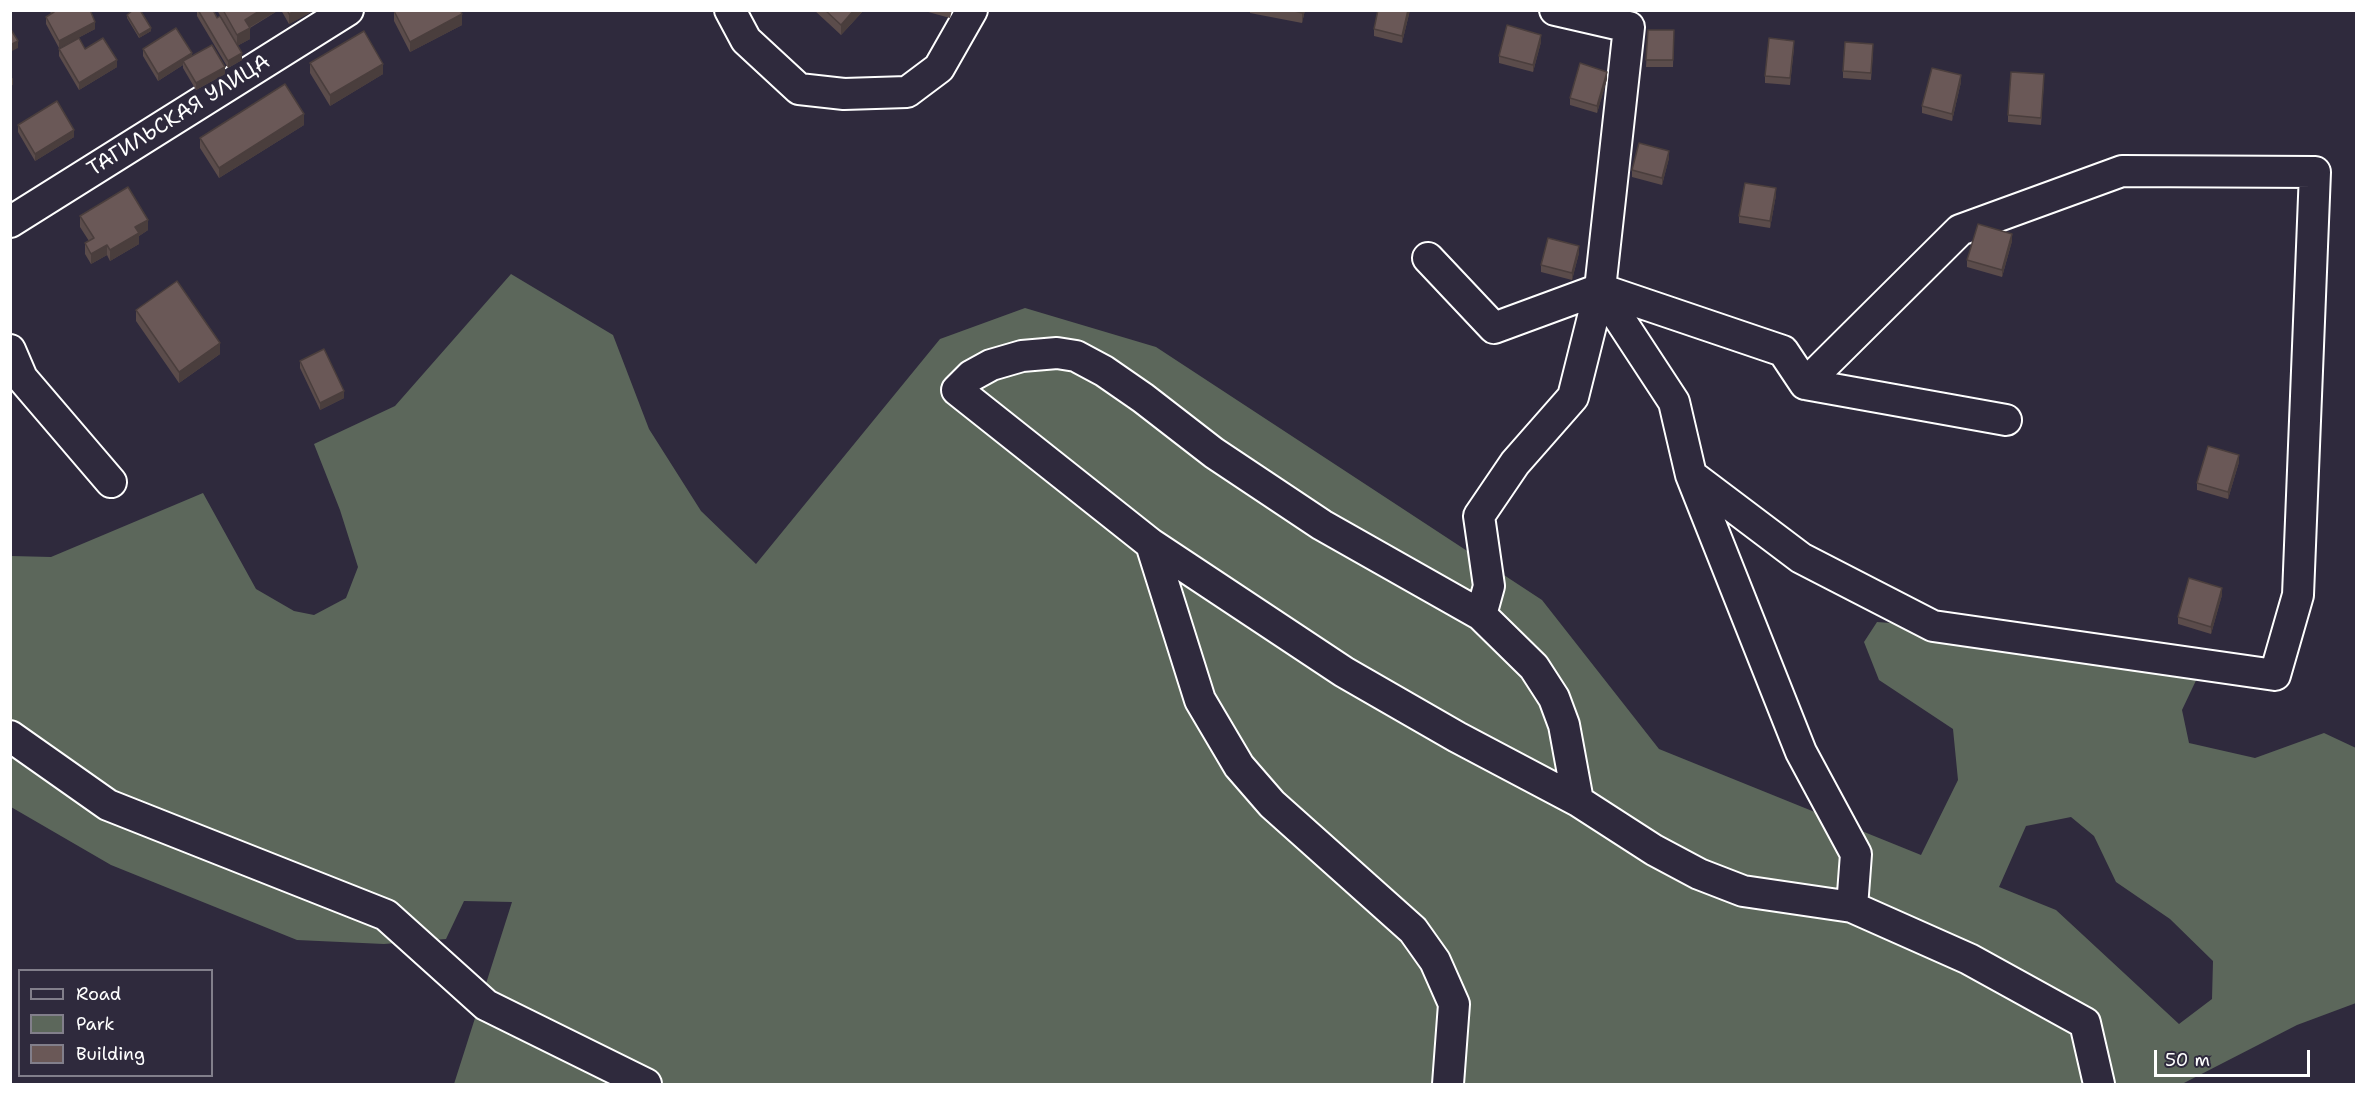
<!DOCTYPE html>
<html>
<head>
<meta charset="utf-8">
<style>
	body { margin:0 }
	#map { position:relative; width:2367px; height:1095px; overflow:hidden; background:#2f2a3d; font-family:"Shantell Sans",sans-serif }
	canvas { display:block }
	.frame { position:absolute; inset:0; border:12px solid #fff; pointer-events:none }
	.legend { position:absolute; left:18px; top:969px; width:195px; height:108px; box-sizing:border-box; background:#2f2a3d; border:2px solid #827f8b; margin:0; padding:8px 10px; list-style:none; font-size:18px; color:#fff }
	.legend li { display:flex; align-items:center; gap:12px; height:30px }
	.legend b { width:30px; border:2px solid #827f8b }
	.scale { position:absolute; left:2154px; top:1050px; width:156px; height:27px; box-sizing:border-box; border:3px solid #fff; border-top:0; padding-left:8px; font-size:18px; line-height:21px; white-space:nowrap; color:#fff; -webkit-text-stroke:4px #2f2a3d; paint-order:stroke }
</style>
</head>
<body>
<div id="map">
<canvas width="2367" height="1095"></canvas>
<div class="frame"></div>
<ul class="legend">
<li><b style="height:8px;background:#2f2a3d"></b>Road</li>
<li><b style="height:16px;background:#5c675b"></b>Park</li>
<li><b style="height:16px;background:#6a5857"></b>Building</li>
</ul>
<div class="scale">50 m</div>
</div>
<script>
const c = document.querySelector('canvas').getContext('2d');
c.lineJoin = 'round';
function fillPath(path, color) { c.fillStyle = color; c.fill(path, 'evenodd'); }
const toPath = rows => new Path2D(rows.map(r => 'M' + r).join(''));
function trace(path, color, width, dash) { c.strokeStyle = color; c.lineWidth = width; c.lineCap = dash ? 'butt' : 'round'; c.setLineDash(dash || []); c.stroke(path); }
function label(font, color, halo, rows, align = 'center') {
  c.font = font + ' "Shantell Sans",sans-serif'; c.lineWidth = 5; c.setLineDash([]); c.textBaseline = 'middle'; c.strokeStyle = halo; c.fillStyle = color; for (const [text, x, y, turn = 0] of rows) {
    c.save(); c.translate(x, y); c.rotate((+turn || 0) * Math.PI / 180); c.textAlign = isNaN(turn) ? turn : align; if (halo) c.strokeText(text, 0, 0); c.fillText(text, 0, 0); c.restore();
  }
}
const green = toPath([
	[511,274,613,335,649,429,701,511,756,564,940,339,1025,308,1156,347,1542,600,1659,749,1921,855,1958,780,1953,729,1879,680,1864,642,1877,622,2156,643,2200,672,2182,710,2189,743,2255,758,2324,733,2356,748,2356,1003,2297,1025,2182,1084,454,1084,512,902,464,901,446,939,384,944,297,940,111,865,11,807,11,556,51,557,203,493,256,589,294,611,314,615,346,598,358,567,340,510,314,444,395,406],
	[2071,817,2094,836,2116,882,2170,919,2213,961,2212,999,2179,1024,2056,910,1999,887,2026,826]
]);
const minor = toPath([
	[730,10,746,40,799,89,844,94,907,92,939,68,972,10],
	[1555,10,1629,27,1600,289,1674,402,1691,475,1801,752,1856,854,1852,907],
	[10,222,348,10],
	[1428,258,1494,328,1600,289,1573,397,1515,463,1479,516,1489,586,1481,615,1322,525,1214,453,1143,398,1104,371,1076,356,1057,353,1022,356,991,365,971,376,957,390,1151,544,1344,672,1457,737,1578,801,1654,850,1699,874,1743,891,1852,907,1969,959,2085,1023,2099,1084],
	[1600,289,1783,351,1805,384,2006,420],
	[10,350,22,378,111,482],
	[1691,475,1801,558,1933,626,2275,675,2298,595,2315,172,2122,171,1960,230,1805,384],
	[1151,544,1200,700,1239,766,1272,804,1413,930,1435,961,1454,1004,1448,1084],
	[1481,615,1534,667,1554,698,1564,725,1578,801],
	[10,736,108,805,386,915,486,1005,646,1084]
]);
const wall = toPath([
	[50,10,90,10,95,29,59,48,46,24,46,17,51,14],
	[197,10,213,10,242,60,228,68,197,16],
	[217,10,279,10,250,28,250,39,237,46],
	[281,10,313,10,313,11,289,24],
	[814,10,864,10,841,35],
	[921,10,952,10,950,18],
	[1250,10,1305,10,1302,23,1250,13],
	[1410,10,1402,43,1374,36,1374,29],
	[394,11,462,25,410,52,394,21],
	[127,15,151,31,139,38,127,18],
	[1648,30,1674,30,1673,67,1646,67],
	[1541,42,1533,72,1499,63,1499,56],
	[1794,48,1790,85,1765,83,1765,76],
	[59,49,85,49,117,67,79,90,59,56],
	[143,49,192,56,225,74,196,90,183,68,183,65,158,81,143,56],
	[1873,51,1871,80,1843,78,1843,71],
	[310,63,383,74,330,106,310,73],
	[1607,79,1597,113,1570,105,1570,98],
	[2044,81,2041,125,2008,122,2008,115],
	[1961,82,1952,121,1922,113,1922,106],
	[18,125,74,137,35,161,18,132],
	[304,125,219,178,200,148,200,138],
	[1669,158,1662,185,1632,177,1632,170],
	[1776,195,1770,228,1739,223,1739,216],
	[80,216,148,230,139,236,139,244,110,261,107,255,91,264,85,254,85,243,89,241,80,227],
	[2012,241,2002,277,1967,267,1967,260],
	[1579,253,1572,280,1541,272,1541,265],
	[136,310,220,354,179,383,136,321],
	[300,361,344,398,320,410,300,368],
	[2239,462,2228,499,2197,490,2197,483],
	[2222,595,2211,634,2178,624,2178,617]
]);
const shadedWall = toPath([
	[261,10,279,10,245,30,245,20],
	[295,10,313,10,313,11,289,24,289,14],
	[854,10,864,10,841,35,841,25],
	[1303,10,1305,10,1302,23,1302,13],
	[1408,10,1410,10,1402,43,1402,36],
	[462,14,462,25,410,52,410,42],
	[95,22,95,29,59,48,59,41],
	[151,28,151,31,139,38,139,35],
	[250,28,250,39,237,46,237,35],
	[1541,35,1541,42,1533,72,1533,65],
	[18,41,18,48,10,52,10,45],
	[192,53,192,60,183,61,183,65,158,81,158,74],
	[242,53,242,60,228,68,228,61],
	[117,60,117,67,79,90,79,83],
	[383,64,383,74,330,106,330,95],
	[225,67,225,74,196,90,196,83],
	[1607,72,1607,79,1597,113,1597,106],
	[1961,75,1961,82,1952,121,1952,114],
	[13,78,13,85,10,86,10,79],
	[304,114,304,125,219,178,219,168],
	[74,130,74,137,35,161,35,154],
	[1669,151,1669,158,1662,185,1662,178],
	[1776,188,1776,195,1770,228,1770,221],
	[148,220,148,230,139,236,139,244,110,261,110,250,135,227],
	[2012,234,2012,241,2002,277,2002,270],
	[107,245,107,255,91,264,91,254],
	[1579,246,1579,253,1572,280,1572,273],
	[220,343,220,354,179,383,179,372],
	[344,391,344,398,320,410,320,403],
	[2239,455,2239,462,2228,499,2228,492],
	[2222,588,2222,595,2211,634,2211,627]
]);
const building = toPath([
	[53,10,90,10,95,22,59,41,46,17,54,12,53,10],
	[133,10,140,10,151,28,139,35,127,15,133,10],
	[198,10,213,10,217,18,220,16,242,53,228,61,198,10],
	[223,10,261,10,245,20,250,28,237,35,223,10],
	[287,10,295,10,289,14,287,10],
	[395,10,460,10,462,14,410,42,394,11,395,10],
	[825,10,854,10,841,25,825,10],
	[1291,10,1303,10,1302,13,1291,10],
	[1378,10,1408,10,1402,36,1374,29,1378,10],
	[1507,25,1541,35,1533,65,1499,56,1507,25],
	[10,28,18,41,10,45,10,28],
	[176,28,192,53,158,74,143,49,176,28],
	[1648,30,1674,30,1673,60,1646,60,1648,30],
	[364,31,383,64,330,95,310,63,364,31],
	[79,38,85,49,103,38,117,60,79,83,59,49,79,38],
	[1769,38,1794,41,1790,78,1765,76,1769,38],
	[1845,42,1873,44,1871,73,1843,71,1845,42],
	[212,45,225,67,196,83,183,61,212,45],
	[1580,63,1607,72,1597,106,1570,98,1580,63],
	[1932,68,1961,75,1952,114,1922,106,1932,68],
	[2011,72,2044,74,2041,118,2008,115,2011,72],
	[285,84,304,114,219,168,200,138,285,84],
	[57,101,74,130,35,154,18,125,57,101],
	[1639,143,1669,151,1662,178,1632,170,1639,143],
	[1745,183,1776,188,1770,221,1739,216,1745,183],
	[128,187,148,220,135,227,139,233,110,250,107,245,91,254,85,243,94,238,80,216,128,187],
	[1978,224,2012,234,2002,270,1967,260,1978,224],
	[1548,238,1579,246,1572,273,1541,265,1548,238],
	[177,281,220,343,179,372,136,310,177,281],
	[324,349,344,391,320,403,300,361,324,349],
	[2208,446,2239,455,2228,492,2197,483,2208,446],
	[2189,578,2222,588,2211,627,2178,617,2189,578]
]);
const streetNames = [
	["ТАГИЛЬСКАЯ УЛИЦА",179,116,-32]
];
fillPath(green, '#5c675b');
trace(minor, '#fff', 34);
trace(minor, '#2f2a3d', 30);
fillPath(wall, '#5b4c4b');
fillPath(shadedWall, '#4a3e3d');
fillPath(building, '#6a5857');
trace(building, '#4a3e3d', 1.5);
label('21px', '#fff', '#2f2a3d', streetNames);
</script>
</body>
</html>
